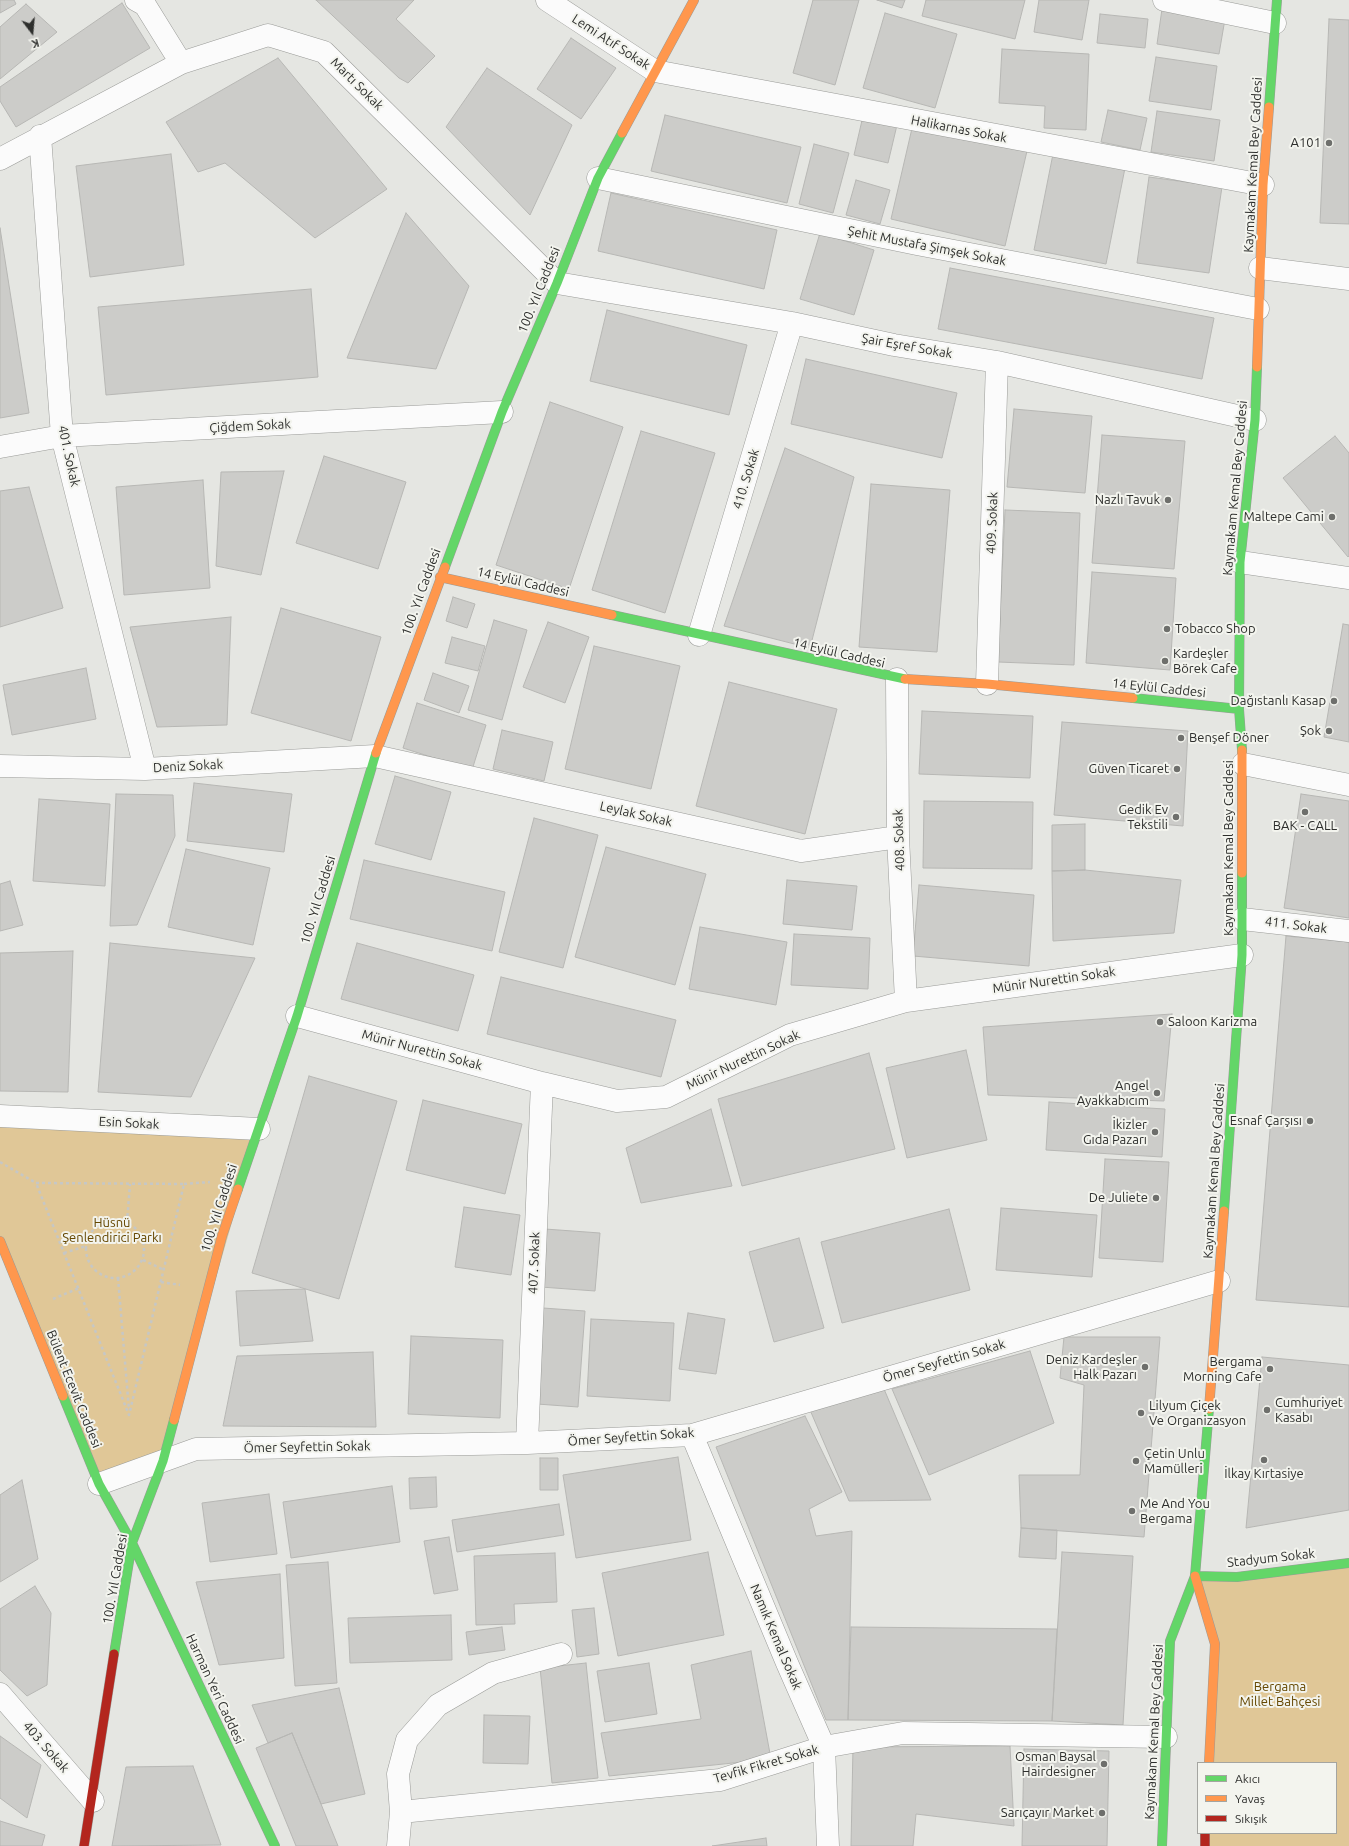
<!DOCTYPE html>
<html>
<head>
<meta charset="utf-8">
<style>
	body { margin:0 }
	#map { position:relative; width:1349px; height:1846px; overflow:hidden; background:#e5e6e2; font-family:Ubuntu,sans-serif }
	canvas { display:block }
	.legend { position:absolute; left:1197px; top:1762px; width:140px; height:72px; box-sizing:border-box; background:#f3f4ee; border:1px solid #a4a5a1; margin:0; padding:5px 7px; list-style:none; font-size:12px; color:#2e2f2d }
	.legend li { display:flex; align-items:center; gap:8px; height:20px }
	.legend b { width:20px; border:1px solid #a4a5a1 }
	.north { position:absolute; left:12px; top:12px; width:40px; height:40px; -webkit-text-stroke:3px #f3f4ee; paint-order:stroke; rotate:164deg; font-size:11px; font-weight:700; line-height:16px; text-align:center; color:#2e2f2d }
	.north::after { content:''; display:block; margin:auto; width:14px; height:18px; background:#2e2f2d; clip-path:polygon(50% 0,100% 100%,50% 72%,0 100%) }
</style>
</head>
<body>
<div id="map">
<canvas width="1349" height="1846"></canvas>
<ul class="legend">
<li><b style="height:5px;background:#63d668"></b>Akıcı</li>
<li><b style="height:5px;background:#ff974d"></b>Yavaş</li>
<li><b style="height:5px;background:#b3261e"></b>Sıkışık</li>
</ul>
<div class="north">K</div>
</div>
<script>
const c = document.querySelector('canvas').getContext('2d');
c.lineJoin = 'round';
function fillPath(path, color) { c.fillStyle = color; c.fill(path, 'evenodd'); }
const toPath = rows => new Path2D(rows.map(r => 'M' + r).join(''));
function trace(path, color, width, dash) { c.strokeStyle = color; c.lineWidth = width; c.lineCap = dash ? 'butt' : 'round'; c.setLineDash(dash || []); c.stroke(path); }
function label(font, color, halo, rows, align = 'center') {
  c.font = font + ' Ubuntu,sans-serif'; c.lineWidth = 4; c.setLineDash([]); c.textBaseline = 'middle'; c.strokeStyle = halo; c.fillStyle = color; for (const [text, x, y, turn = 0] of rows) {
    c.save(); c.translate(x, y); c.rotate((+turn || 0) * Math.PI / 180); c.textAlign = isNaN(turn) ? turn : align; if (halo) c.strokeText(text, 0, 0); c.fillText(text, 0, 0); c.restore();
  }
}
const green = toPath([
	[0,1116,259,1129,163,1461,99,1484,0,1241],
	[1349,1563,1349,1846,1205,1846,1205,1833,1336,1833,1336,1763,1209,1763,1215,1644,1195,1576]
]);
const building = toPath([
	[0,0,14,0,16,4,0,13,0,0],
	[316,0,414,0,396,19,435,56,408,83,399,78,316,0],
	[813,0,859,0,835,85,793,73,813,0],
	[877,0,905,0,902,8,877,0],
	[926,0,1025,0,1015,39,922,16,926,0],
	[1039,0,1089,0,1082,40,1034,32,1039,0],
	[122,3,150,48,16,127,0,101,0,87,122,3],
	[26,4,57,32,0,79,0,27,26,4],
	[1162,9,1225,19,1219,54,1157,44,1162,9],
	[885,13,957,34,935,108,863,88,885,13],
	[1100,14,1148,19,1145,48,1097,43,1100,14],
	[1329,19,1349,20,1349,224,1320,223,1329,19],
	[571,38,616,68,581,119,537,89,571,38],
	[1002,49,1089,54,1086,130,1044,128,1045,106,999,103,1002,49],
	[1156,57,1217,66,1211,110,1149,101,1156,57],
	[278,58,387,189,315,238,225,163,198,172,166,122,278,58],
	[487,68,572,125,530,215,446,127,487,68],
	[1108,110,1147,118,1140,150,1101,142,1108,110],
	[1157,111,1220,120,1214,161,1151,152,1157,111],
	[665,115,801,147,787,203,651,171,665,115],
	[863,116,897,125,888,163,854,155,863,116],
	[913,124,1027,151,1005,246,891,219,913,124],
	[814,144,849,153,833,213,799,204,814,144],
	[171,154,184,265,90,277,76,166,171,154],
	[1053,154,1125,168,1106,264,1034,250,1053,154],
	[1149,177,1222,187,1209,273,1137,263,1149,177],
	[856,180,890,190,880,224,846,215,856,180],
	[611,193,777,230,764,289,598,251,611,193],
	[406,213,469,286,436,369,347,358,406,213],
	[0,228,29,413,0,418,0,228],
	[820,233,874,250,854,315,800,299,820,233],
	[950,268,1214,318,1202,379,938,329,950,268],
	[311,289,318,377,106,395,98,307,311,289],
	[607,310,747,345,729,415,590,381,607,310],
	[806,359,957,393,942,458,791,424,806,359],
	[550,402,623,427,569,589,496,565,550,402],
	[1014,409,1092,416,1085,493,1007,487,1014,409],
	[641,431,715,453,665,613,592,590,641,431],
	[1102,435,1185,441,1174,569,1092,563,1102,435],
	[1335,436,1349,453,1349,556,1348,557,1283,478,1335,436],
	[785,448,854,477,810,648,724,626,785,448],
	[324,456,406,482,378,569,296,543,324,456],
	[284,471,261,575,216,566,221,472,284,471],
	[203,480,210,588,124,595,116,487,203,480],
	[871,484,950,490,937,652,859,647,871,484],
	[29,487,63,608,0,627,0,491,29,487],
	[1005,510,1080,513,1074,665,998,662,1005,510],
	[1092,572,1176,578,1170,670,1086,663,1092,572],
	[453,597,475,604,467,628,446,621,453,597],
	[281,608,381,637,351,741,251,713,281,608],
	[231,617,227,725,157,727,130,627,231,617],
	[494,620,527,630,502,720,468,710,494,620],
	[548,622,589,637,565,703,523,687,548,622],
	[1343,624,1349,625,1349,742,1324,737,1343,624],
	[452,637,485,646,478,671,445,663,452,637],
	[594,646,680,666,651,789,565,769,594,646],
	[86,668,96,719,12,735,3,685,86,668],
	[433,673,469,686,459,713,424,700,433,673],
	[729,682,837,709,805,834,696,806,729,682],
	[417,703,486,725,472,770,403,748,417,703],
	[922,711,1033,716,1030,778,919,774,922,711],
	[1062,722,1188,731,1183,826,1054,815,1062,722],
	[502,730,553,742,544,781,493,769,502,730],
	[395,776,451,792,431,860,375,844,395,776],
	[194,783,292,794,284,852,187,841,194,783],
	[116,794,173,795,175,836,137,925,110,926,116,794],
	[1301,794,1349,801,1349,918,1284,908,1301,794],
	[39,799,110,804,105,886,33,881,39,799],
	[924,801,1033,802,1032,869,923,868,924,801],
	[534,818,598,835,563,968,499,952,534,818],
	[1085,824,1085,870,1052,871,1052,825,1085,824],
	[606,847,706,874,675,985,575,957,606,847],
	[186,849,270,868,253,945,168,927,186,849],
	[364,860,505,892,492,951,350,919,364,860],
	[1085,870,1181,880,1174,933,1053,941,1052,871,1085,870],
	[787,880,857,886,852,930,783,924,787,880],
	[10,881,23,925,0,931,0,884,10,881],
	[919,885,1034,895,1029,966,913,956,919,885],
	[700,927,787,942,776,1005,689,989,700,927],
	[794,934,870,938,868,989,791,985,794,934],
	[1286,936,1349,942,1349,1307,1256,1300,1286,936],
	[110,943,255,958,191,1097,98,1092,110,943],
	[357,943,474,975,458,1031,341,999,357,943],
	[73,951,68,1092,0,1091,0,953,73,951],
	[501,977,676,1020,661,1077,487,1034,501,977],
	[1172,1014,1164,1101,988,1095,983,1027,1172,1014],
	[966,1050,987,1140,907,1158,886,1068,966,1050],
	[869,1053,895,1149,742,1186,718,1099,869,1053],
	[309,1076,397,1101,339,1299,252,1273,309,1076],
	[423,1100,522,1124,505,1194,406,1170,423,1100],
	[1049,1102,1165,1109,1162,1157,1046,1150,1049,1102],
	[711,1109,732,1186,641,1203,626,1148,711,1109],
	[1105,1159,1169,1162,1163,1262,1099,1258,1105,1159],
	[464,1207,520,1215,511,1275,455,1267,464,1207],
	[1001,1208,1097,1215,1092,1277,996,1270,1001,1208],
	[949,1209,970,1290,842,1323,821,1242,949,1209],
	[545,1229,600,1233,595,1291,541,1287,545,1229],
	[799,1238,824,1328,774,1342,749,1252,799,1238],
	[305,1289,313,1341,240,1346,236,1291,305,1289],
	[543,1308,585,1311,578,1407,537,1404,543,1308],
	[688,1313,725,1319,716,1374,679,1369,688,1313],
	[591,1319,674,1323,670,1401,587,1396,591,1319],
	[411,1336,503,1340,500,1418,408,1414,411,1336],
	[1064,1337,1160,1337,1144,1537,1021,1528,1019,1475,1080,1475,1084,1385,1060,1378,1064,1337],
	[1030,1351,1054,1423,929,1475,892,1389,1030,1351],
	[373,1352,376,1427,223,1426,237,1356,373,1352],
	[1262,1357,1349,1365,1349,1510,1246,1528,1262,1357],
	[884,1389,931,1500,849,1501,810,1410,884,1389],
	[805,1416,842,1492,809,1509,816,1536,852,1531,848,1720,826,1720,716,1447,805,1416],
	[678,1457,691,1540,576,1558,563,1475,678,1457],
	[540,1458,558,1458,558,1490,540,1490,540,1458],
	[436,1477,437,1507,410,1509,409,1478,436,1477],
	[22,1480,38,1559,0,1582,0,1495,22,1480],
	[392,1486,400,1542,291,1558,283,1502,392,1486],
	[269,1494,277,1554,210,1562,202,1503,269,1494],
	[559,1504,564,1535,457,1552,452,1520,559,1504],
	[1021,1528,1057,1530,1056,1559,1019,1557,1021,1528],
	[449,1537,458,1590,434,1594,424,1541,449,1537],
	[708,1552,724,1635,618,1656,602,1573,708,1552],
	[1062,1552,1133,1556,1123,1725,1052,1721,1062,1552],
	[555,1553,557,1602,514,1604,515,1624,476,1625,474,1556,555,1553],
	[328,1562,337,1683,295,1686,286,1565,328,1562],
	[280,1574,284,1658,219,1665,196,1582,280,1574],
	[35,1586,51,1613,47,1685,27,1696,0,1670,0,1609,35,1586],
	[594,1608,599,1654,577,1657,572,1610,594,1608],
	[451,1615,452,1660,350,1663,348,1618,451,1615],
	[502,1627,505,1650,469,1655,466,1632,502,1627],
	[851,1627,1057,1629,1052,1721,848,1720,851,1627],
	[751,1651,771,1759,609,1776,601,1733,701,1719,691,1665,751,1651],
	[586,1663,598,1778,552,1783,540,1668,586,1663],
	[649,1663,657,1714,605,1722,597,1671,649,1663],
	[339,1688,365,1794,321,1804,292,1733,268,1743,252,1705,339,1688],
	[484,1715,530,1716,528,1764,483,1763,484,1715],
	[292,1733,321,1804,338,1846,296,1846,256,1748,292,1733],
	[0,1736,41,1765,27,1818,0,1798,0,1736],
	[1010,1746,1014,1826,916,1814,913,1846,851,1846,853,1747,1010,1746],
	[1024,1749,1109,1751,1107,1846,1022,1846,1024,1749],
	[193,1766,221,1845,112,1846,126,1767,193,1766],
	[0,1821,45,1835,42,1846,0,1846,0,1821],
	[766,1838,767,1846,712,1846,766,1838]
]);
const path = toPath([
	[0,1162,36,1183],
	[36,1183,184,1184,129,1415,64,1253,36,1183],
	[184,1184,210,1182],
	'86 1249a29 29 0 1 1 58 0a29 29 0 1 1-58 0Z',
	[127,1222,130,1184],
	[64,1253,86,1246],
	[143,1260,164,1270],
	[118,1278,129,1410],
	[161,1282,180,1285],
	[53,1299,79,1288]
]);
const street = toPath([
	[136,0,145,5,181,63],
	[547,0,655,71,1263,185],
	[1164,0,1275,23],
	[40,136,62,436,145,769],
	[0,159,181,63,268,35,324,52,557,283,792,323,894,345,997,362,1255,420],
	[598,178,917,244,1258,309],
	[1260,268,1349,279],
	[0,447,62,436,502,412],
	[1240,562,1349,578],
	[699,635,792,323],
	[897,679,898,837,906,1001],
	[987,684,997,362],
	[1243,764,1349,785],
	[0,766,145,769,375,756,801,851,898,837],
	[1242,919,1349,931],
	[297,1016,542,1083,617,1101,666,1097,790,1035,906,1001,1242,955],
	[0,1116,259,1129],
	[692,1435,787,1663,824,1747,828,1846],
	[527,1443,542,1083],
	[99,1484,196,1449,527,1443,692,1435,1219,1281],
	[0,1694,93,1801],
	[401,1812,398,1774,407,1740,438,1705,493,1673,561,1654],
	[398,1846,401,1812,720,1780,824,1747,903,1733,1166,1737]
]);
const fast = toPath([
	[1269,107,1277,0],
	[445,567,502,412,557,283,598,178,622,133],
	[612,615,905,679],
	[1133,698,1239,709],
	[1242,750,1239,709,1240,562,1255,420,1257,367],
	[238,1189,297,1016,376,753],
	[1224,1211,1242,955,1242,873],
	[63,1396,99,1484,132,1543,275,1846],
	[1195,1576,1237,1577,1349,1563],
	[114,1654,132,1543,163,1461,174,1420],
	[1162,1846,1170,1641,1195,1576,1209,1409]
]);
const slow = toPath([
	[622,133,694,0],
	[1257,367,1263,185,1269,107],
	[440,577,612,615],
	[905,679,987,684,1133,698],
	[1242,750,1242,873],
	[376,753,445,567],
	[0,1241,63,1396],
	[1209,1409,1224,1211],
	[174,1420,222,1236,238,1189],
	[1195,1576,1215,1644,1209,1763]
]);
const jam = toPath([
	[1205,1833,1205,1846],
	[84,1846,114,1654]
]);
const markers = [
	[1329,143,4,"#6e6f6c"],
	[1168,500,4,"#6e6f6c"],
	[1332,517,4,"#6e6f6c"],
	[1167,629,4,"#6e6f6c"],
	[1165,661,4,"#6e6f6c"],
	[1334,701,4,"#6e6f6c"],
	[1329,731,4,"#6e6f6c"],
	[1181,738,4,"#6e6f6c"],
	[1177,769,4,"#6e6f6c"],
	[1305,812,4,"#6e6f6c"],
	[1176,817,4,"#6e6f6c"],
	[1160,1022,4,"#6e6f6c"],
	[1157,1093,4,"#6e6f6c"],
	[1310,1121,4,"#6e6f6c"],
	[1155,1132,4,"#6e6f6c"],
	[1156,1198,4,"#6e6f6c"],
	[1145,1367,4,"#6e6f6c"],
	[1270,1369,4,"#6e6f6c"],
	[1267,1410,4,"#6e6f6c"],
	[1141,1413,4,"#6e6f6c"],
	[1264,1460,4,"#6e6f6c"],
	[1136,1461,4,"#6e6f6c"],
	[1132,1511,4,"#6e6f6c"],
	[1104,1764,4,"#6e6f6c"],
	[1102,1813,4,"#6e6f6c"]
];
const streetNames = [
	["Lemi Atıf Sokak",611,42,33],
	["Martı Sokak",357,84,45],
	["Halikarnas Sokak",959,129,11],
	["Kaymakam Kemal Bey Caddesi",1253,165,-87],
	["Şehit Mustafa Şimşek Sokak",927,246,11],
	["100. Yıl Caddesi",539,290,-68],
	["Şair Eşref Sokak",907,346,10],
	["Çiğdem Sokak",250,426,-3],
	["401. Sokak",69,456,78],
	["410. Sokak",746,479,-73],
	["Kaymakam Kemal Bey Caddesi",1235,488,-85],
	["409. Sokak",992,523,-88],
	["14 Eylül Caddesi",523,582,13],
	["100. Yıl Caddesi",421,592,-70],
	["14 Eylül Caddesi",839,653,13],
	["14 Eylül Caddesi",1159,688,6],
	["Deniz Sokak",188,766,-3],
	["Leylak Sokak",636,814,13],
	["408. Sokak",899,840,-92],
	["Kaymakam Kemal Bey Caddesi",1229,848,-90],
	["100. Yıl Caddesi",318,900,-73],
	["411. Sokak",1296,925,7],
	["Münir Nurettin Sokak",1054,980,-8],
	["Münir Nurettin Sokak",422,1050,15],
	["Münir Nurettin Sokak",743,1060,-25],
	["Esin Sokak",129,1123,3],
	["Kaymakam Kemal Bey Caddesi",1214,1171,-86],
	["100. Yıl Caddesi",219,1208,-72],
	["407. Sokak",534,1263,-88],
	["Ömer Seyfettin Sokak",944,1361,-16],
	["Bülent Ecevit Caddesi",74,1389,68],
	["Ömer Seyfettin Sokak",631,1437,-4],
	["Ömer Seyfettin Sokak",307,1447,-1],
	["Stadyum Sokak",1271,1558,-6],
	["100. Yıl Caddesi",115,1579,-80],
	["Namık Kemal Sokak",776,1637,67],
	["Harman Yeri Caddesi",215,1689,65],
	["Kaymakam Kemal Bey Caddesi",1154,1732,-87],
	["403. Sokak",46,1747,49],
	["Tevfik Fikret Sokak",766,1764,-16]
];
const poiNames = [
	["A101",1321,143],
	["Nazlı Tavuk",1160,500],
	["Maltepe Cami",1324,517],
	["Tobacco Shop",1175,629,"left"],
	["Kardeşler",1173,654,"left"],
	["Börek Cafe",1173,669,"left"],
	["Dağıstanlı Kasap",1326,701],
	["Şok",1321,731],
	["Benşef Döner",1189,738,"left"],
	["Güven Ticaret",1169,769],
	["Gedik Ev",1168,810],
	["Tekstili",1168,825],
	["BAK - CALL",1305,826,"center"],
	["Saloon Karizma",1168,1022,"left"],
	["Angel",1149,1086],
	["Ayakkabıcım",1149,1101],
	["Esnaf Çarşısı",1302,1121],
	["İkizler",1147,1125],
	["Gıda Pazarı",1147,1140],
	["De Juliete",1148,1198],
	["Deniz Kardeşler",1137,1360],
	["Halk Pazarı",1137,1375],
	["Bergama",1262,1362],
	["Morning Cafe",1262,1377],
	["Cumhuriyet",1275,1403,"left"],
	["Kasabı",1275,1418,"left"],
	["Lilyum Çiçek",1149,1406,"left"],
	["Ve Organizasyon",1149,1421,"left"],
	["Çetin Unlu",1144,1454,"left"],
	["Mamülleri",1144,1469,"left"],
	["İlkay Kırtasiye",1264,1474,"center"],
	["Me And You",1140,1504,"left"],
	["Bergama",1140,1519,"left"],
	["Osman Baysal",1096,1757],
	["Hairdesigner",1096,1772],
	["Sarıçayır Market",1094,1813]
];
const parkNames = [
	["Hüsnü",112,1223],
	["Şenlendirici Parkı",112,1238],
	["Bergama",1280,1687],
	["Millet Bahçesi",1280,1702]
];
fillPath(green, '#e0c797');
fillPath(building, '#ccccc9');
trace(building, '#b7b7b4', 1);
trace(street, '#9a9b98', 23);
trace(fast, '#9a9b98', 10);
trace(slow, '#9a9b98', 10);
trace(jam, '#9a9b98', 10);
trace(path, '#c6c7c5', 2.5, [3, 3]);
trace(street, '#fbfbfb', 22);
trace(fast, '#63d668', 9);
trace(slow, '#ff974d', 9);
trace(jam, '#b3261e', 9);
for (const [x, y, r, color] of markers) { const dot = new Path2D(); dot.arc(x, y, r, 0, 2 * Math.PI); c.fillStyle = color; c.fill(dot); trace(dot, '#f3f4ee', 1.5); }
label('13px', '#2e2f2d', '#f3f4ee', streetNames);
label('13px', '#2e2f2d', '#f3f4ee', poiNames, 'right');
label('13px', '#654700', '#f3f4ee', parkNames);
</script>
</body>
</html>
